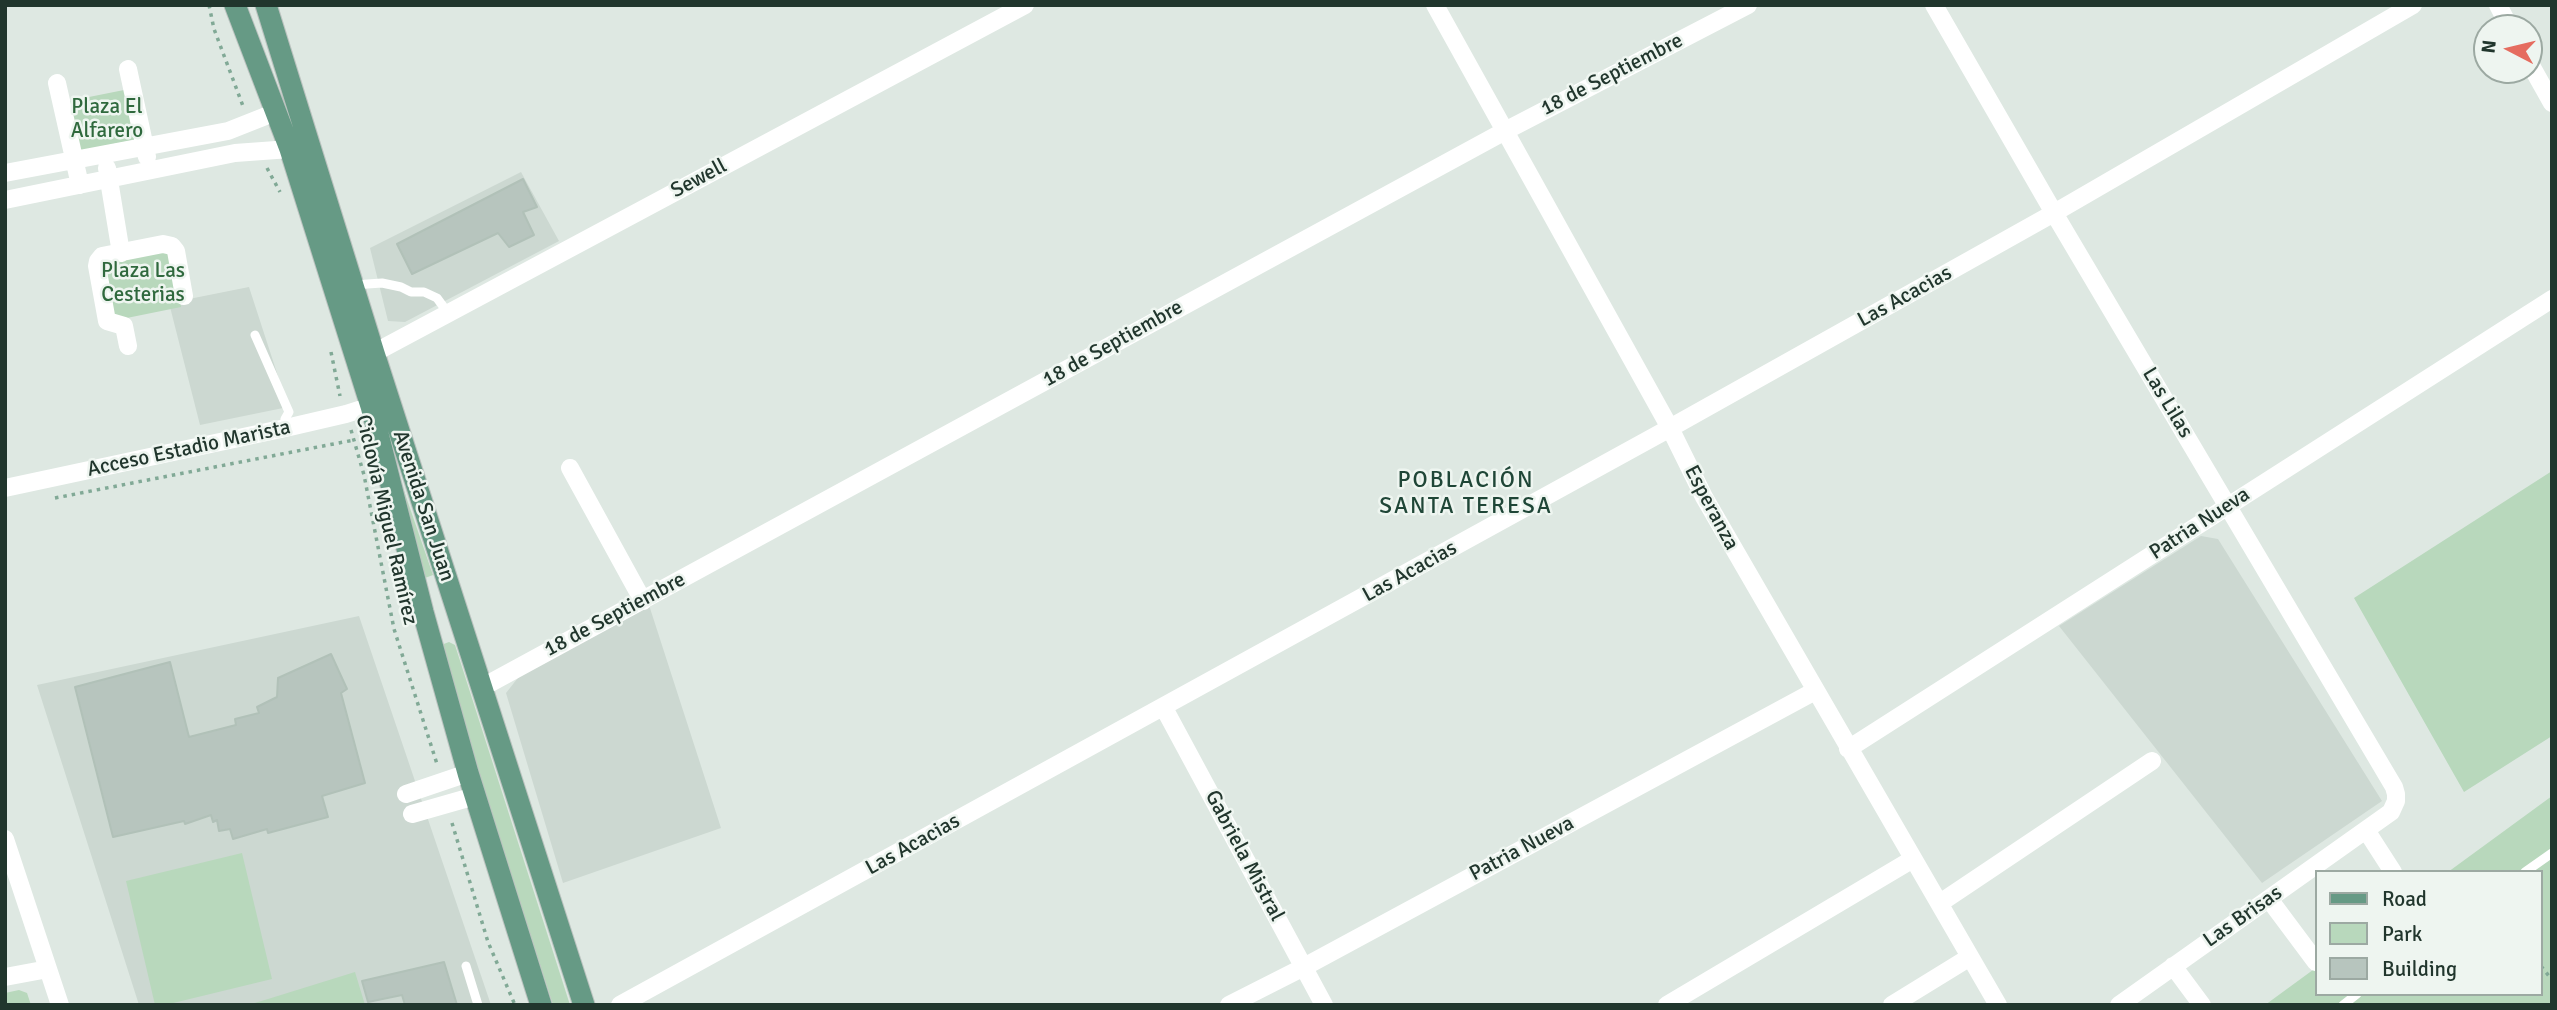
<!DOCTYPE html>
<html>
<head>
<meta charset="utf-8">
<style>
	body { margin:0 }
	#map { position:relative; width:2557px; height:1010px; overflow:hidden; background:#dee8e2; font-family:Signika,sans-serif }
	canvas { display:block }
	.frame { position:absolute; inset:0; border:7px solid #21362d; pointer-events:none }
	.legend { position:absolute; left:2315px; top:870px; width:228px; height:126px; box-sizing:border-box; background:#eef5f0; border:2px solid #9ca9a2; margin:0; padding:9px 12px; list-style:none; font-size:21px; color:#21362d }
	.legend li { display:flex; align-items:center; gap:14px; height:35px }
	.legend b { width:35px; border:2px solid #9ca9a2 }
	.north { position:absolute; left:2473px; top:14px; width:70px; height:70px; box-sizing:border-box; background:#eef5f0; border:2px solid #9ca9a2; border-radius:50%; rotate:277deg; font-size:19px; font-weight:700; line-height:28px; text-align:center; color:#21362d }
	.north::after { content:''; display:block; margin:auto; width:24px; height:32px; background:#e56c5f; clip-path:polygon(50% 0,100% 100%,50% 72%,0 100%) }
</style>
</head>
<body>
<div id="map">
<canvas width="2557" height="1010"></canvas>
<div class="frame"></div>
<ul class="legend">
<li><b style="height:9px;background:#669a85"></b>Road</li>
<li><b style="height:19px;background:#b8d8bc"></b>Park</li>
<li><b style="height:19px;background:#b7c5be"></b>Building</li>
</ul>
<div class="north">N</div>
</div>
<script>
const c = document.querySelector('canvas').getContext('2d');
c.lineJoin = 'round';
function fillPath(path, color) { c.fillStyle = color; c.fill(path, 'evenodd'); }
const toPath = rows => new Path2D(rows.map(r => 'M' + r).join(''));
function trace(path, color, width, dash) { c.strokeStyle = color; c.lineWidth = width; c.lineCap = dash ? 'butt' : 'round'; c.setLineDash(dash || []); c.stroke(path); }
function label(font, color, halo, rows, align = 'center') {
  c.font = font + ' Signika,sans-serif'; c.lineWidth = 5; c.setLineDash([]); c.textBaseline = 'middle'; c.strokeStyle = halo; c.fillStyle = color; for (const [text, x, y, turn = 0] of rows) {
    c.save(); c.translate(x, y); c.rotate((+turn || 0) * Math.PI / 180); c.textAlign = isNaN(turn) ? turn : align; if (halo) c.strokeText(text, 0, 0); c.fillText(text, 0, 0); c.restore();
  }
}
const built = toPath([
	[521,172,559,241,405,322,388,321,370,248],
	[249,287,288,407,200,425,169,303],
	[2201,536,2218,539,2382,801,2262,883,2059,626],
	[649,605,721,828,563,883,506,693,521,674],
	[359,616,491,1005,139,1005,37,685]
]);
const green = toPath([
	[129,89,139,139,74,152,64,102],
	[161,248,173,254,181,307,112,321,102,268,106,259],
	[382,427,433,575,425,578],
	[2552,471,2552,736,2464,792,2354,598],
	[449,642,455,645,570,1005,553,1005,439,653,441,645],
	[2552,796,2552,1005,2265,1005,2317,967,2317,994,2541,994,2541,872,2448,872],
	[242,853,272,979,165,1005,155,1005,126,881],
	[355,972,365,1005,248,1005,268,999],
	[19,990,27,993,31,1005,5,1005,5,993]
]);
const building = toPath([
	[523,179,537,207,523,212,534,235,509,247,498,233,412,274,397,244,523,179],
	[331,654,347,689,341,693,365,783,322,796,328,817,268,833,267,829,233,839,230,829,219,831,217,820,213,822,211,815,185,824,184,821,113,837,75,687,170,662,189,737,236,725,235,719,259,713,257,707,277,697,278,678,331,654],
	[444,962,457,1005,405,1005,402,995,368,1002,362,981,444,962]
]);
const path = toPath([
	[209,5,214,29,243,106],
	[267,168,280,192],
	[331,352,340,396],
	[351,430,364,475,394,629,437,764],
	[55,498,354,440],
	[452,823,488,942,515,1005],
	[2541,966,2552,980]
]);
const service = toPath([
	[353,285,382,283,401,287,411,292,424,292,437,298,448,313],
	[255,335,289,412,285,419,290,427],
	[2525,872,2552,853],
	[466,966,478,1005],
	[2343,1005,2357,994]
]);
const minor = toPath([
	[1435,5,1670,428,1704,497,1998,1005],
	[1934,5,2054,213,2394,787,2396,794,2396,801,2391,812,2119,1005],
	[2498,5,2510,28],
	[2529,62,2552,103],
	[128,69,147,157],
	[57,83,80,185],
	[107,168,121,253],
	[5,173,228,131,276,112],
	[5,200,235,153,290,149],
	[128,346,124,326,107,321,97,266,98,261,102,256,163,244,172,246,176,251,184,296],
	[374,353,1025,5],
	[570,468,643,601],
	[5,488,290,427,346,414,371,406],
	[481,688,1505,131,1748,5],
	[1164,708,1324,1005],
	[1848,749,2552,299],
	[406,794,468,773],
	[412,814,475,796],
	[2366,830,2393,872],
	[5,839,60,1005],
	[2269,899,2316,962],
	[1940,903,2152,761],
	[2173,966,2202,1005],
	[5,977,48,969],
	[620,1005,1670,428,2054,213,2413,5],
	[1229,1005,1304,967,1815,691],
	[1667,1005,1913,859],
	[1892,1005,1970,957]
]);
const primary = toPath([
	[235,5,290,149,371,406,423,612,468,773,541,1005],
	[266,5,374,353,584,1005]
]);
const streetNames = [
	["18 de Septiembre",1612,75,-27],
	["Sewell",699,179,-28],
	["Las Acacias",1905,297,-29],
	["18 de Septiembre",1113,344,-29],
	["Las Lilas",2167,403,59],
	["Acceso Estadio Marista",189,449,-12],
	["Avenida San Juan",423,506,72],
	["Esperanza",1711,508,62],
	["Ciclovía Miguel Ramírez",386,520,77],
	["Patria Nueva",2200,524,-33],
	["Las Acacias",1410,572,-29],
	["18 de Septiembre",615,615,-28],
	["Las Acacias",913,845,-29],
	["Patria Nueva",1522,849,-28],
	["Gabriela Mistral",1244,856,62],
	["Las Brisas",2243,917,-35]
];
const parkNames = [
	["Plaza El",107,107],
	["Alfarero",107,131],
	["Plaza Las",143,271],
	["Cesterias",143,295]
];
const neighbourhoodNames = [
	["POBLACIÓN",1466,481],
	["SANTA TERESA",1466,507]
];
fillPath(built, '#ccd8d1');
fillPath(green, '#b8d8bc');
fillPath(building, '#b7c5be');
trace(building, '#b1c1b8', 2);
trace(primary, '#bcc3c0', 23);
trace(path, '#81a996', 3.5, [3.5, 5]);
trace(service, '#fff', 9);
trace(minor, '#fff', 18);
trace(primary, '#669a85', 21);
label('21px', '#21362d', '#eef5f0', streetNames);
label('21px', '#2f693d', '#eef5f0', parkNames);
c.letterSpacing = '2px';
label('23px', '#1f4637', '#eef5f0', neighbourhoodNames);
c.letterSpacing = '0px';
</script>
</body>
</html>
